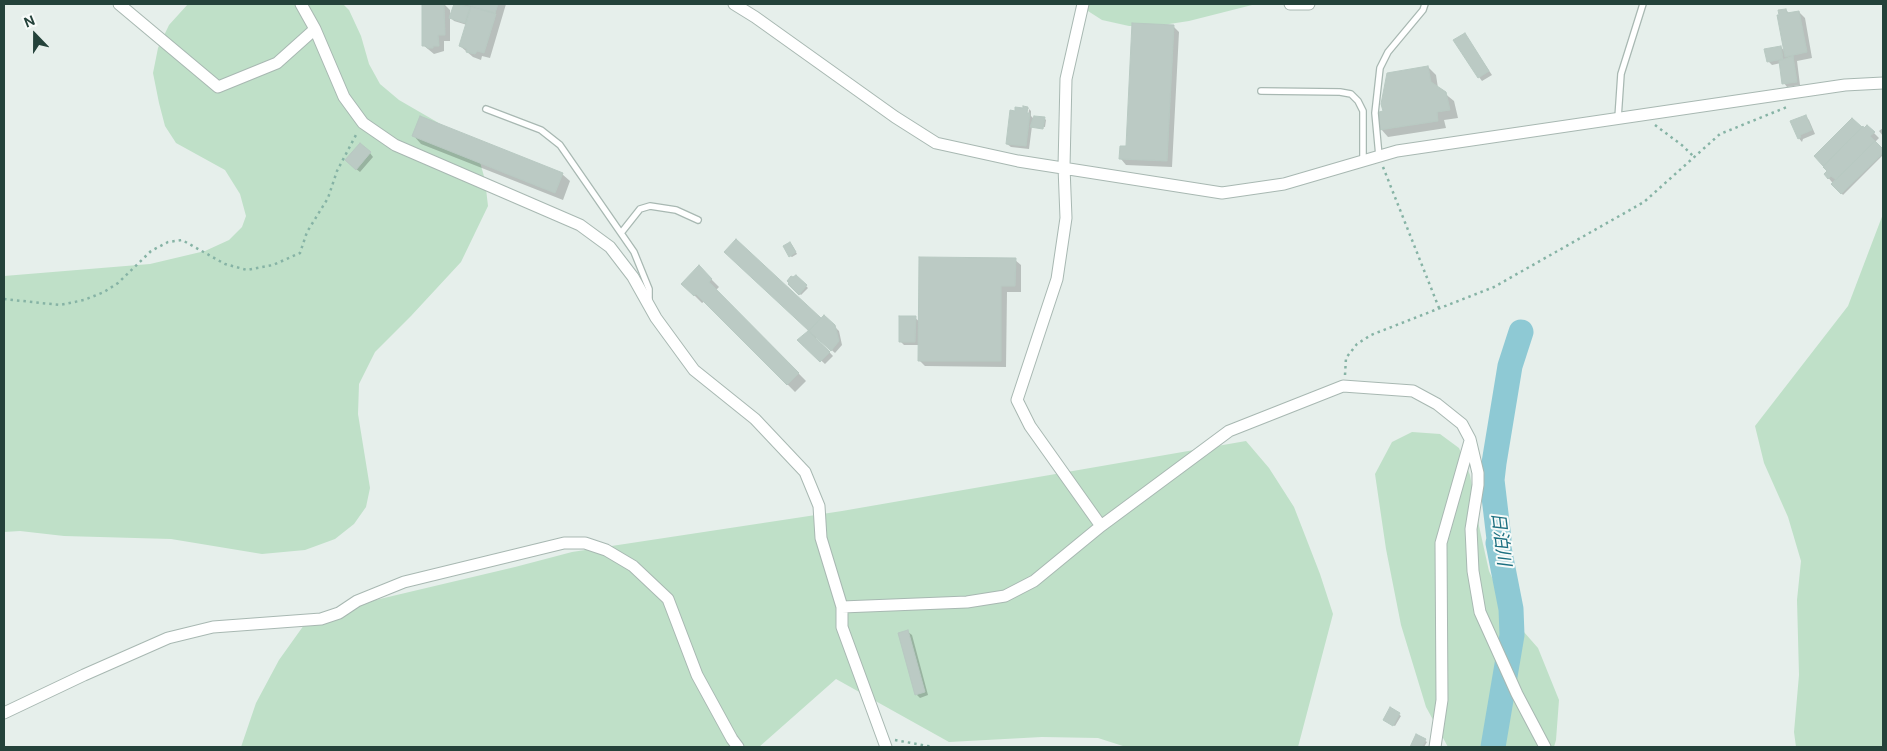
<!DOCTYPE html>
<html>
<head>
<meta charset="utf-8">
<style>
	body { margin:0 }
	#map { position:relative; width:1887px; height:751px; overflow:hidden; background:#e6efeb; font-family:"DM Sans",sans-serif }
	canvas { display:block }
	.frame { position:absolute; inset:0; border:5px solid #24423a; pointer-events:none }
	.north { position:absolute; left:10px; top:10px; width:50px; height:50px; -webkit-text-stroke:4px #f7fbf9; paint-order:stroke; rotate:338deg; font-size:14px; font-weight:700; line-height:20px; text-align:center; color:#24423a }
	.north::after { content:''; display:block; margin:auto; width:18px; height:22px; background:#24423a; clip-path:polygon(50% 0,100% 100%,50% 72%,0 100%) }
</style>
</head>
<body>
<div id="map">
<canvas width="1887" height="751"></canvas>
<div class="frame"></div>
<div class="north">N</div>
</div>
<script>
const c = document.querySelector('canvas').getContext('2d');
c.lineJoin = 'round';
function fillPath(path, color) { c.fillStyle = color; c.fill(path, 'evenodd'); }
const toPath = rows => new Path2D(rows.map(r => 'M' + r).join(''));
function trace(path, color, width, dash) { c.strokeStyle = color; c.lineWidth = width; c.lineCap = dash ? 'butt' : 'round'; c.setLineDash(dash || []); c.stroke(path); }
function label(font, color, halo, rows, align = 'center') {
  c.font = font + ' "DM Sans","Noto Sans JP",sans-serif'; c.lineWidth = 4; c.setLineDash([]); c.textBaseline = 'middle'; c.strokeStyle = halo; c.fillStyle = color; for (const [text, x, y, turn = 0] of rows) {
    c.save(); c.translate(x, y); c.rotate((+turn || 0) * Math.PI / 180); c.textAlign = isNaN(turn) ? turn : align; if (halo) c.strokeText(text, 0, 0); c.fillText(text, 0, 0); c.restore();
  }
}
const green = toPath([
	[188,4,343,4,349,10,361,36,369,64,380,84,399,100,437,122,465,141,480,162,485,180,488,206,461,262,411,316,375,352,359,384,358,414,370,488,366,507,354,524,335,539,305,550,262,554,171,539,64,536,20,531,4,532,4,276,150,264,205,251,229,240,242,227,246,216,240,194,225,170,176,143,165,126,159,103,153,73,158,48,169,25],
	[1077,4,1256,4,1189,21,1156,26,1129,26,1102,20],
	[1883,214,1883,747,1796,747,1794,732,1799,675,1797,600,1801,561,1788,517,1764,463,1755,426,1848,306],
	[1412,432,1440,434,1459,448,1470,475,1479,526,1489,571,1509,615,1538,648,1559,700,1556,740,1554,747,1448,747,1426,707,1401,625,1386,549,1375,474,1392,442],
	[1246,441,1269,468,1294,507,1320,574,1333,614,1298,747,1126,747,1098,738,1042,737,949,742,836,679,759,747,241,747,256,703,279,660,309,618,329,611,515,567,572,552,842,511]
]);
const shadow = toPath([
	[444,4,450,10,450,41,444,41,444,51,434,54,423,45],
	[455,4,461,5,459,4,506,4,490,58,482,56,481,60,473,57,460,46,467,25,454,21,450,17],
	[1786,10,1790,14,1799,12,1805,18,1812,58,1797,61,1800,85,1787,87,1784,83,1781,63,1772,65,1768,61,1781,47,1785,52],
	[1173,26,1179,32,1172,167,1126,165,1121,159,1128,147],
	[1465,35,1492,75,1482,81,1479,77],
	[1428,67,1436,75,1438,88,1454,101,1458,118,1444,120,1446,128,1388,137,1381,129,1384,112],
	[1028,108,1029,109,1027,109,1025,119,1028,119,1029,109,1031,111,1031,116,1034,119,1044,118,1046,120,1045,127,1032,126,1029,149,1011,147,1007,144,1024,109],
	[1805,116,1809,120,1815,134,1803,139,1802,142,1797,136],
	[1852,119,1862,129,1864,130,1867,126,1879,138,1875,142,1883,151,1883,155,1843,195,1825,174,1829,171,1815,156],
	[1883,128,1883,136,1879,131],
	[414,136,562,174,570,181,563,200,421,144],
	[370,153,373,157,360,172,350,164],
	[736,241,821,320,824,316,839,331,842,345,835,353,817,337,816,338,833,356,825,364,799,340,803,338,810,331,731,258],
	[792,245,797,254,792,257,790,256],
	[1015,260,1021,265,1021,292,1007,292,1006,367,925,366,919,360,919,345,904,345,900,341,915,318,920,322],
	[699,267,719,287,716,290,806,381,795,392,705,301,702,303,683,284],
	[796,276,808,288,801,295,789,284],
	[908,632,912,635,928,695,920,698,916,694],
	[1391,709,1401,716,1395,726,1386,721],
	[1417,736,1427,742,1424,747,1411,747]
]);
const river = toPath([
	[1493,747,1512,635,1511,609,1498,543,1499,539,1492,480,1494,463,1510,366,1521,332]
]);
const building = toPath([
	[422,4,444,4,445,35,438,35,439,46,433,46,433,48,427,48,426,46,422,46,422,4],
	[454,4,470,7,465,23,449,18,454,4],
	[465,4,498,4,495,13,465,4],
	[471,7,496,14,484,53,477,51,475,54,466,52,467,49,459,46,471,7],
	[1786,9,1787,13,1799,11,1807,52,1785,57,1777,15,1779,15,1778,10,1786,9],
	[1132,23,1174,25,1167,161,1119,159,1120,146,1126,146,1132,23],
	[1465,33,1489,71,1478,78,1453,40,1465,33],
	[1781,46,1783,59,1767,62,1764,49,1781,46],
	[1793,56,1797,82,1782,84,1779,61,1793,56],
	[1428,66,1431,82,1446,92,1450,110,1437,112,1438,121,1379,130,1379,112,1383,111,1381,104,1387,73,1428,66],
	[1023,106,1028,107,1027,113,1030,113,1026,146,1006,144,1010,110,1015,111,1015,107,1023,108,1023,106],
	[1806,115,1812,130,1800,135,1801,137,1798,139,1790,121,1806,115],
	[420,116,563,173,555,193,412,136,420,116],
	[1034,116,1045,117,1043,129,1030,127,1034,116],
	[1852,118,1862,127,1823,166,1814,156,1852,118],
	[1867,125,1875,132,1870,136,1875,141,1836,180,1831,176,1828,179,1824,174,1827,171,1823,167,1863,126,1864,128,1867,125],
	[1875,141,1883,149,1883,153,1841,194,1831,184,1875,141],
	[360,143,371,152,356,170,345,160,360,143],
	[736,239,821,318,809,331,724,252,736,239],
	[790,242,796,252,789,257,783,246,790,242],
	[919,257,1016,258,1015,286,1001,286,1001,361,918,361,919,257],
	[699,265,712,279,709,282,799,373,787,385,696,294,694,296,681,284,699,265],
	[796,275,807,285,799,295,788,284,789,283,787,281,791,276,793,277,796,275],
	[824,315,835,325,839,341,831,351,809,331,824,315],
	[899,316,916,316,915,342,899,342,899,316],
	[808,331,830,352,820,362,797,340,808,331],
	[908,630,925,692,915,695,898,633,908,630],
	[1390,707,1400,713,1393,726,1383,720,1390,707],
	[1416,734,1426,739,1422,747,1410,747,1416,734]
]);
const path = toPath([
	[1655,125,1683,146,1694,157],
	[1383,167,1439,308],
	[4,299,60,305,84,300,104,292,118,283,151,251,168,242,182,240,225,264,247,270,273,265,300,253,307,232,328,198,337,171,357,133],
	[1345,375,1346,358,1357,344,1371,335,1494,287,1644,202,1720,134,1787,107],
	[895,740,933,747]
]);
const lane = toPath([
	[1261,91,1340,92,1351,94,1358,101,1363,111,1363,161],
	[486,109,541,130,560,145,634,252,649,289,649,300],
	[1618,118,1621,74,1643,4],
	[1379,156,1375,113,1380,68,1388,52,1423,10,1425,4],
	[621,233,640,209,650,206,676,210,698,220]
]);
const street = toPath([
	[119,4,218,87,277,63,315,29],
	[301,4,315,29,344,97,363,123,395,145,580,225,610,247,633,277,656,318,694,370,755,419,805,472,819,506,821,538,842,607,842,627,886,747],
	[734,4,755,17,895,117,936,143,1018,161,1222,193,1284,184,1397,151,1845,85,1883,83],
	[1083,4,1066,79,1064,167,1066,218,1057,279,1017,400,1030,426,1101,526],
	[1290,4,1309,4],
	[842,607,967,602,1005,596,1034,581,1101,526,1229,431,1343,386,1413,391,1437,404,1462,424,1470,439,1478,473,1478,485,1471,529,1473,571,1480,612,1517,694,1545,747],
	[4,713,84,675,168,638,213,627,321,619,339,613,357,601,404,582,564,543,585,543,606,550,633,566,668,599,697,675,732,739,738,747],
	[1435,747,1442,700,1441,543,1470,441]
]);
const waterNames = [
	["日泊川",1500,539,83]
];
fillPath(green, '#bfe0c8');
fillPath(shadow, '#0003');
trace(river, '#8ec9d4', 25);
fillPath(building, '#bbcac4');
trace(building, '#b8c9c2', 1);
trace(lane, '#a8b8b2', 8);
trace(street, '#a8b8b2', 13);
trace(path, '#86b3a5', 2.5, [2.5, 4]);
trace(lane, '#fff', 5.5);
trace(street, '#fff', 11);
label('italic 18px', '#1c6f80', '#f7fbf9', waterNames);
</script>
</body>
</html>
